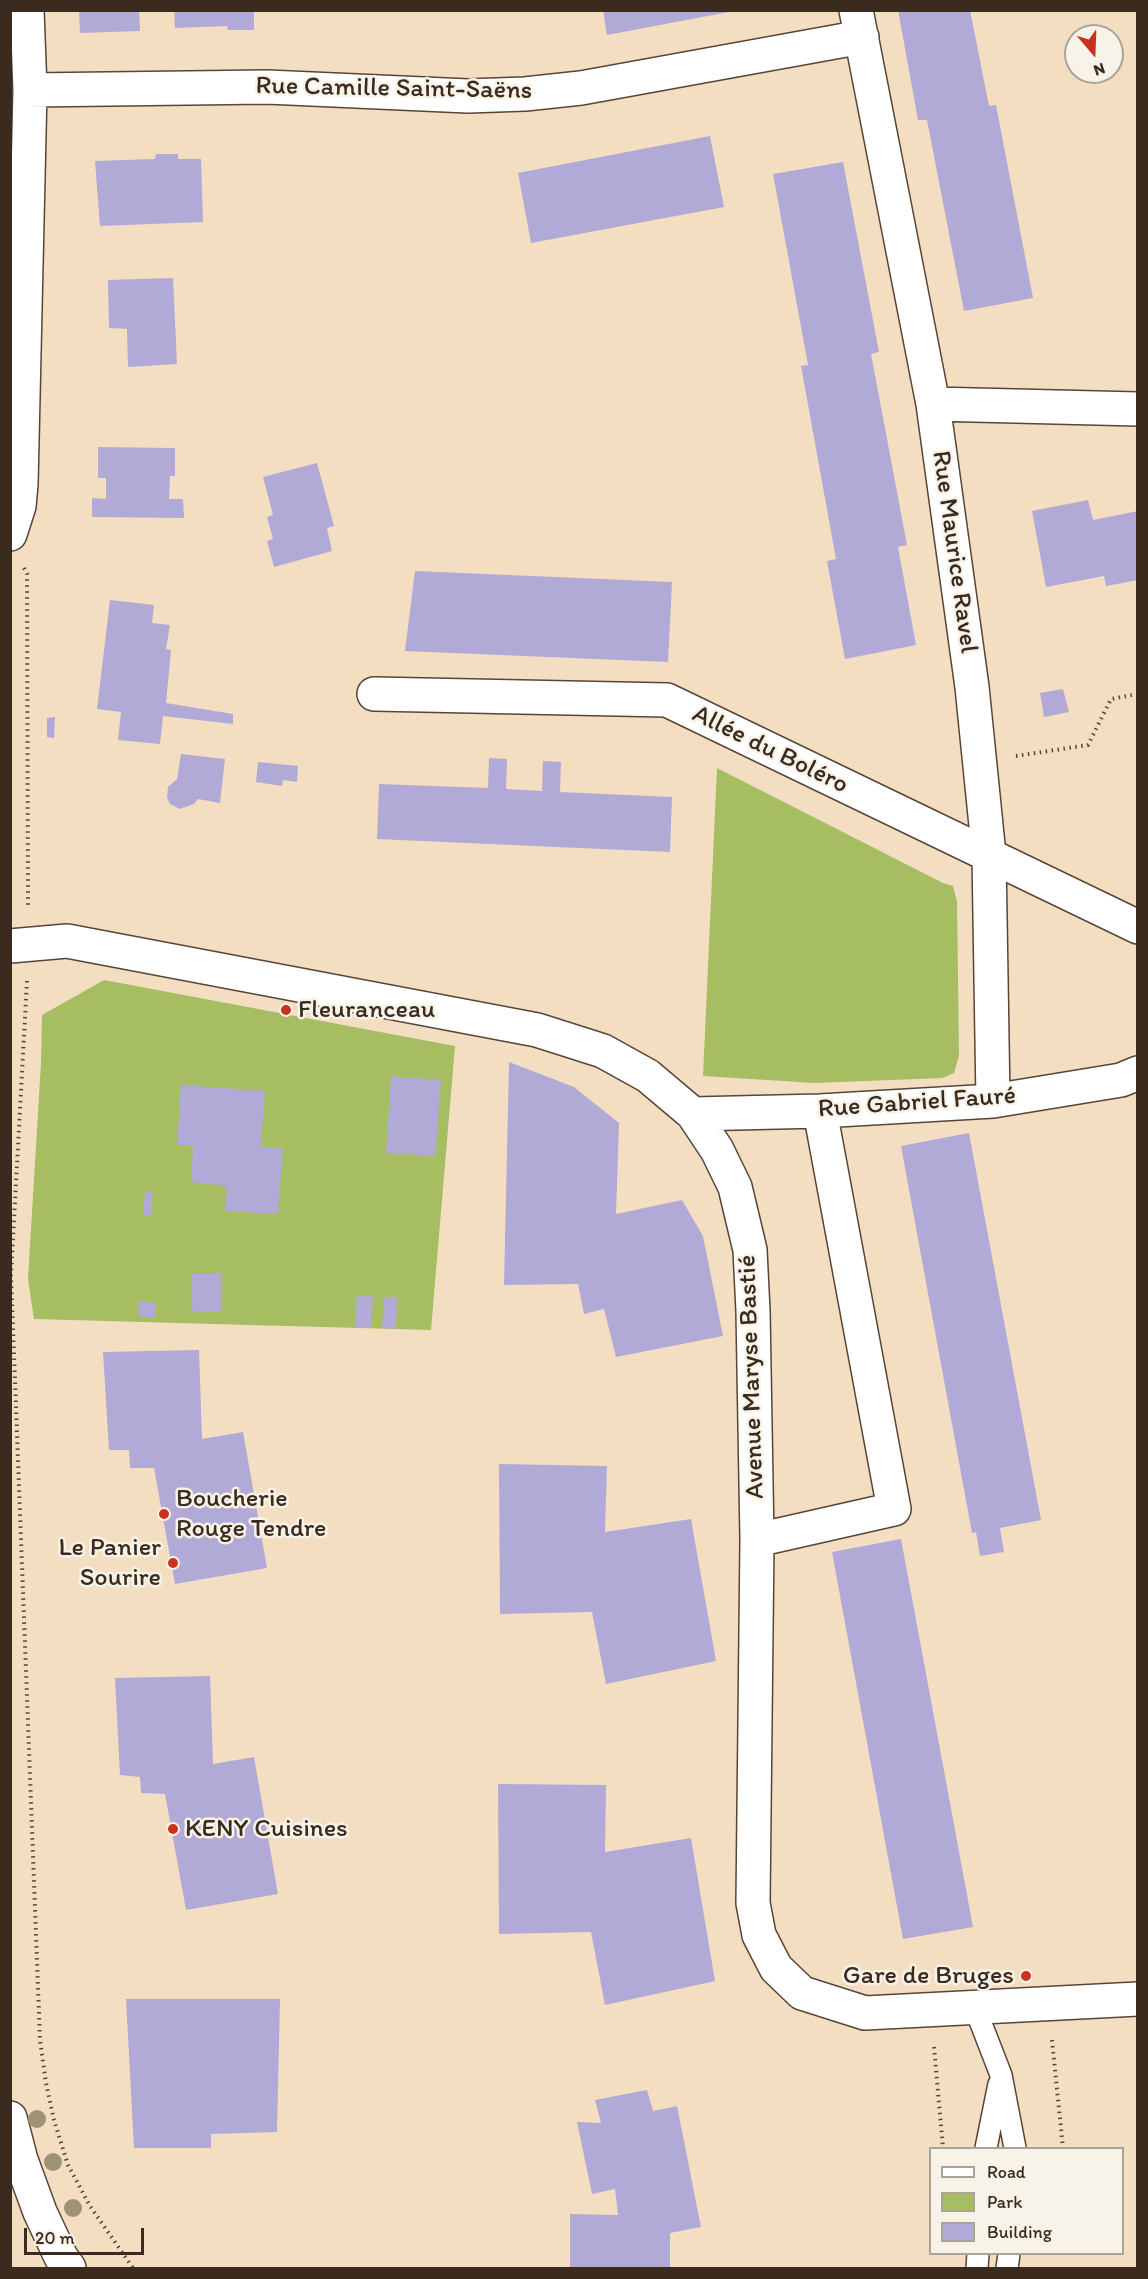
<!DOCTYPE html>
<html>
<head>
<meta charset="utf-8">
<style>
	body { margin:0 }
	#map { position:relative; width:1148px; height:2279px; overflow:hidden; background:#f4dec2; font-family:Itim,sans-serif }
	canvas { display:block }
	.frame { position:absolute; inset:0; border:12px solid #3b2a1e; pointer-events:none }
	.legend { position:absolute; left:929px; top:2147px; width:195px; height:108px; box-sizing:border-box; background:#f7f3e8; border:2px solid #aca397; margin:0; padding:8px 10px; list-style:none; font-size:18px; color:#3b2a1e }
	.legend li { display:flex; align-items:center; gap:12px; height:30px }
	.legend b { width:30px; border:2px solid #aca397 }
	.north { position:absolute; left:1064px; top:24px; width:60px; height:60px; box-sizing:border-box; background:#f7f3e8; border:2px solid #aca397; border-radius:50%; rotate:161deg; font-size:16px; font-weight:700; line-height:24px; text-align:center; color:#3b2a1e }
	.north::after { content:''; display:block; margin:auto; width:21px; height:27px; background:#c8321e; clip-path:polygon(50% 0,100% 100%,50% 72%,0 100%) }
	.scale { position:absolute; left:24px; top:2228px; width:120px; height:27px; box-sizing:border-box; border:3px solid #3b2a1e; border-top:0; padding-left:8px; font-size:18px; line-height:21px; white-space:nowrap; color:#3b2a1e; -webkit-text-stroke:4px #f7f3e8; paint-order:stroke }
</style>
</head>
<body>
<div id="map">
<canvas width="1148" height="2279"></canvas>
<div class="frame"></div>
<ul class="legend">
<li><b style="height:8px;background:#fff"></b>Road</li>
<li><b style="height:16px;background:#a6bd62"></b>Park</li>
<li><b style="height:16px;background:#b1a9d6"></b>Building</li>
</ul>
<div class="north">N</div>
<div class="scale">20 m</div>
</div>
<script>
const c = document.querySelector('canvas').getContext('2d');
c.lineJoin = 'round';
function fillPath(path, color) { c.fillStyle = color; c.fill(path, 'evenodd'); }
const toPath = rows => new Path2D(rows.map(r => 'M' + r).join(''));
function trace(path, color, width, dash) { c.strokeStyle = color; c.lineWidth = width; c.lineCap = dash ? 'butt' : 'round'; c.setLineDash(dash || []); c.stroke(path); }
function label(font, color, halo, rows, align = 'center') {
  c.font = font + ' Itim,sans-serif'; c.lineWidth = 5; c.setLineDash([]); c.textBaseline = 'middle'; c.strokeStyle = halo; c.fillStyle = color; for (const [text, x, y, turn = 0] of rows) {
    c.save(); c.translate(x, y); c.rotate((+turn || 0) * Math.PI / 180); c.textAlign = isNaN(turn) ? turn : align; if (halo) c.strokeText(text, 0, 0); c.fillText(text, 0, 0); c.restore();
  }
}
const green = toPath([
	[717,768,943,883,953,886,957,902,959,1056,954,1073,942,1078,815,1083,703,1076],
	[104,980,455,1046,431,1330,34,1319,28,1279,41,1063,42,1015]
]);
const building = toPath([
	[79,10,139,10,140,31,80,33],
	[174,10,254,10,254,30,228,30,227,26,175,28],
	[603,10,729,10,729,12,607,35],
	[898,10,970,10,989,106,996,105,1033,298,964,311,927,120,918,120],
	[710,136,724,207,531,243,518,173],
	[156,154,178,154,178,159,201,159,203,222,100,226,95,161,155,159],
	[843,162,879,352,871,354,907,545,898,547,916,645,845,659,827,561,836,559,801,366,808,365,773,174],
	[173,278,177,364,128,367,127,329,109,328,108,280],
	[98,447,175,448,175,476,170,476,169,499,183,499,184,518,92,517,92,498,106,499,106,478,98,478],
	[317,463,334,526,327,528,332,551,274,567,267,541,273,539,267,517,273,515,263,477],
	[1088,500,1093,520,1138,511,1138,580,1106,586,1104,576,1046,587,1032,511],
	[415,571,672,582,668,662,405,651],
	[110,600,154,605,152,623,170,625,166,649,171,650,166,703,233,714,233,724,163,716,160,744,118,740,121,712,97,709],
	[1063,689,1069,712,1044,717,1040,693],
	[55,717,54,738,47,737,47,718],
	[181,754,225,759,220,803,198,799,194,804,180,809,170,804,167,798,168,787,177,779],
	[489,758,507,759,506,789,542,791,543,761,561,762,560,792,672,797,670,852,377,839,379,784,488,788],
	[258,762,298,766,297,782,283,780,282,786,256,782],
	[509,1062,574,1087,619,1123,616,1214,682,1200,703,1236,723,1336,616,1357,604,1309,584,1314,578,1284,504,1285],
	[391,1076,441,1080,435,1156,386,1153],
	[181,1085,265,1091,261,1147,283,1148,278,1214,225,1211,226,1186,191,1182,193,1146,177,1145],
	[969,1133,1041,1520,1000,1528,1004,1552,980,1556,976,1532,972,1533,901,1146],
	[145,1192,153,1192,151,1215,143,1215],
	[191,1274,221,1274,221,1312,191,1311],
	[357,1295,373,1296,371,1328,355,1327],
	[384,1297,397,1297,396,1329,382,1328],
	[139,1301,156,1303,155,1318,138,1316],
	[199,1350,202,1439,243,1432,267,1568,175,1584,154,1468,130,1468,129,1450,109,1450,103,1352],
	[499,1464,607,1466,605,1532,691,1519,716,1661,606,1684,592,1612,500,1614],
	[901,1539,973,1927,903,1939,832,1552],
	[210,1676,213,1764,254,1757,278,1894,186,1910,165,1794,141,1793,140,1777,120,1775,115,1678],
	[498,1784,606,1785,605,1852,691,1838,715,1981,605,2005,591,1932,499,1934],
	[126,1999,280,1999,277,2132,211,2134,211,2148,134,2148],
	[647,2090,653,2111,677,2106,701,2227,670,2233,670,2268,570,2268,570,2214,618,2215,615,2189,592,2194,577,2122,601,2123,595,2100]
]);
const path = toPath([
	[24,568,27,574,28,908],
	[1016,756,1088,745,1111,699,1138,694],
	[27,981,11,1275,40,2040,46,2083,54,2120,68,2165,90,2206,133,2268],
	[1052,2040,1063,2148],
	[934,2047,943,2148]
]);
const lane = toPath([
	[975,2008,1001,2075,1015,2148],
	[986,2148,999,2084],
	[977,2268,978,2254],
	[1007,2268,1009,2254]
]);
const street = toPath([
	[856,10,933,404,972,687,989,855,993,1101],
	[30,90,267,87,468,96,525,94,581,88,862,37],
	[933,404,1138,409],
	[10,534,19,506,21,484,30,90,27,10],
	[374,694,667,700,1138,927],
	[10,946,67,941,537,1030,603,1051,648,1076,693,1114,717,1150,735,1187,750,1250,753,1311,757,1540,753,1903,759,1935,776,1968,802,1993,865,2013,1138,1999],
	[693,1114,820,1111,993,1101,1121,1080,1138,1073],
	[757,1540,894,1509,820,1111]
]);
const secondary = toPath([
	[10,2118,21,2160,40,2212,61,2257,69,2268]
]);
const trees = [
	[37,2119],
	[53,2162],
	[73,2208]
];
const markers = [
	[286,1010,6,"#c8321e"],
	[164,1514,6,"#c8321e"],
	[173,1563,6,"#c8321e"],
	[173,1829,6,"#c8321e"],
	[1026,1976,6,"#c8321e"]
];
const streetNames = [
	["Rue Camille Saint-Saëns",394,89,1],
	["Rue Maurice Ravel",954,552,82],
	["Allée du Boléro",770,750,26],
	["Rue Gabriel Fauré",917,1103,-4],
	["Avenue Maryse Bastié",752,1377,-92]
];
const poiNames = [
	["Fleuranceau",298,1010],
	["Boucherie",176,1499],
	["Rouge Tendre",176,1529],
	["Le Panier",161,1548,"right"],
	["Sourire",161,1578,"right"],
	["KENY Cuisines",185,1829],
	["Gare de Bruges",1014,1976,"right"]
];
fillPath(green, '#a6bd62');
fillPath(building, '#b1a9d6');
trace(lane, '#574537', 24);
trace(street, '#574537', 36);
trace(secondary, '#574537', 36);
trace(path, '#574537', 4, [1.5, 4.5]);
trace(lane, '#fff', 21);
trace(street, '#fff', 33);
trace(secondary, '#fff', 33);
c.fillStyle = '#a09373';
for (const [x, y] of trees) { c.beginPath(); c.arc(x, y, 9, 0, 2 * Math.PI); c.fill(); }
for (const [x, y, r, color] of markers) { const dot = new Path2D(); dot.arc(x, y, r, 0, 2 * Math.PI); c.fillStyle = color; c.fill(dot); trace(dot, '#f7f3e8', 2); }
label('26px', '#3b2a1e', '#f7f3e8', streetNames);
label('26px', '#3b2a1e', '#f7f3e8', poiNames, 'left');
</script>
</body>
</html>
